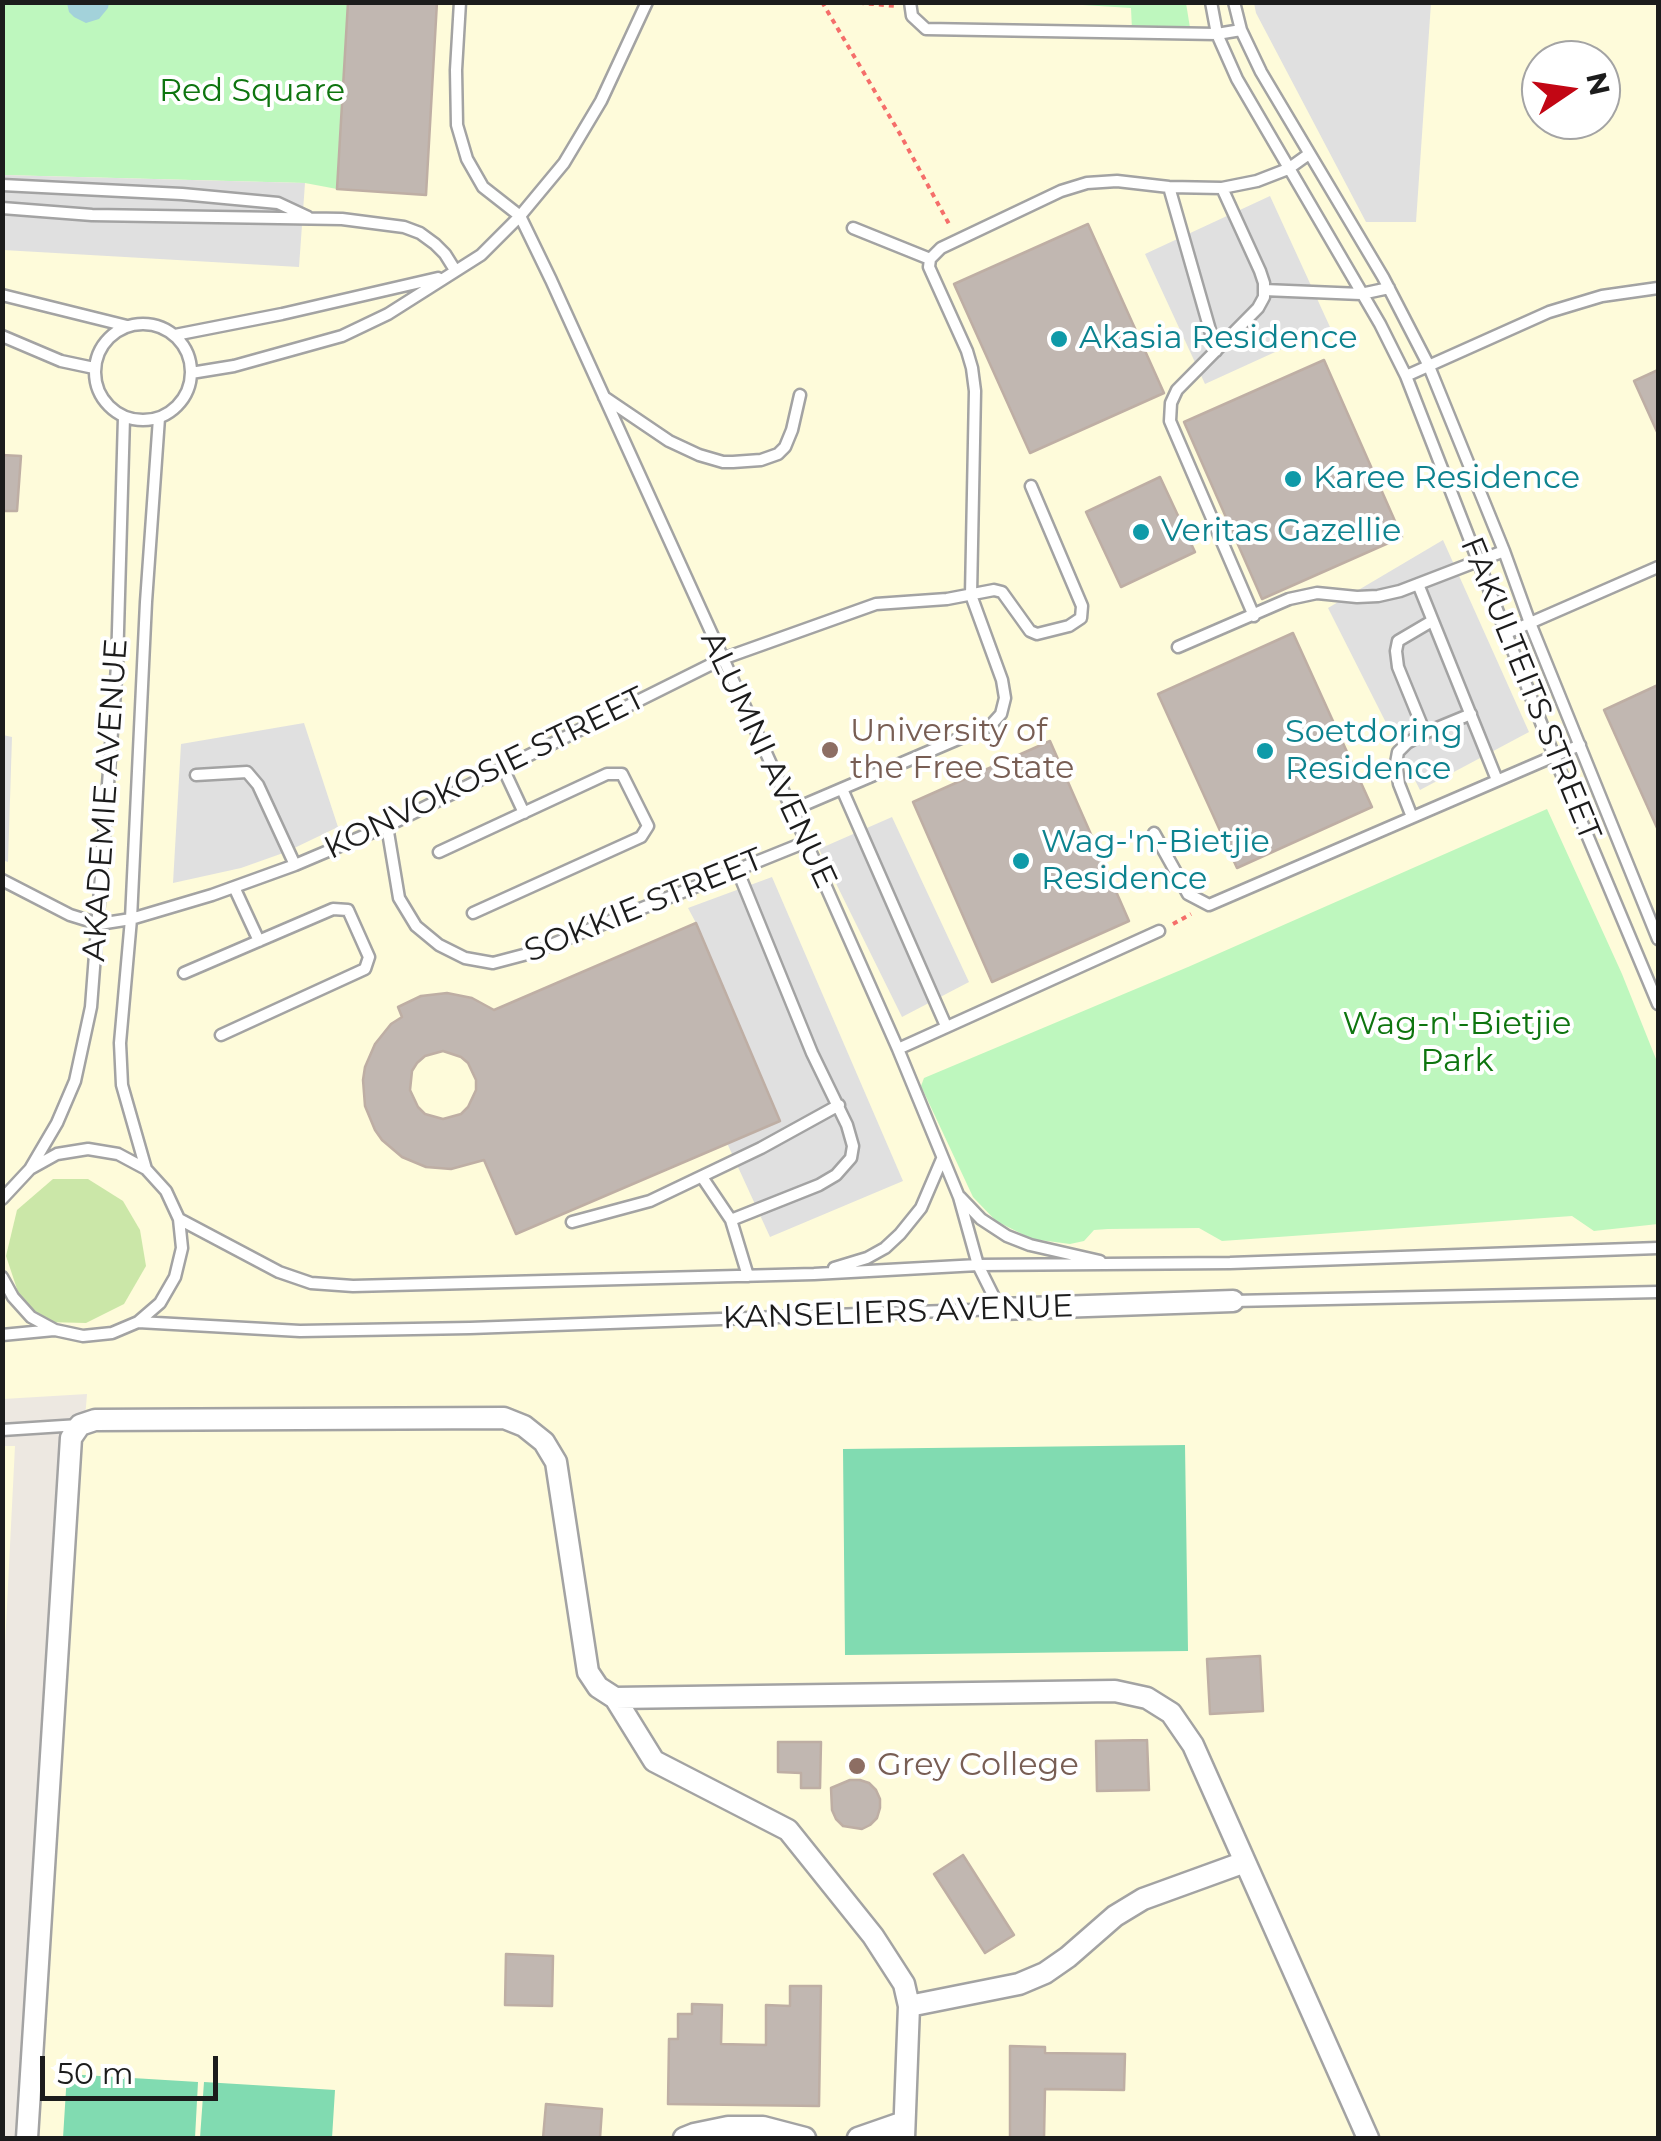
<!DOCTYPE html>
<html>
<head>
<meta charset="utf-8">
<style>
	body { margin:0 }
	#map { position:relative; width:1661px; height:2141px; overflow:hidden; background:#ede8e1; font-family:Montserrat,sans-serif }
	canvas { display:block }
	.frame { position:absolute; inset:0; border:5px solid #1c1c1c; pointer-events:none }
	.north { position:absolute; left:1521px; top:40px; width:100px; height:100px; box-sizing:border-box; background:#fff; border:2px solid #a4a4a4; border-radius:50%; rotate:77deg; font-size:28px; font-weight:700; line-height:40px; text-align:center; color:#1c1c1c }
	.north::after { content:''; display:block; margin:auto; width:35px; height:45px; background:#c20614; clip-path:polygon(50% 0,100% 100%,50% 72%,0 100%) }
	.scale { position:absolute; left:40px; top:2056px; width:178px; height:45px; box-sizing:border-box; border:5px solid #1c1c1c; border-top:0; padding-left:12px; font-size:30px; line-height:35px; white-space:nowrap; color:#1c1c1c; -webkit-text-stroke:8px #fff; paint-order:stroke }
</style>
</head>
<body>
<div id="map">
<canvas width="1661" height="2141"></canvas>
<div class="frame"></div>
<div class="north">N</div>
<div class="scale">50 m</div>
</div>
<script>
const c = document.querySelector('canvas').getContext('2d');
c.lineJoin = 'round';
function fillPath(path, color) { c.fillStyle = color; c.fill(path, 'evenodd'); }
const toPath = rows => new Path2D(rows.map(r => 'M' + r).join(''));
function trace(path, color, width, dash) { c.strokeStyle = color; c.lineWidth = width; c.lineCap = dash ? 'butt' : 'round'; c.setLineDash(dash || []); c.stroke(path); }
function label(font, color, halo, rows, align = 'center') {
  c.font = font + ' Montserrat,sans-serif'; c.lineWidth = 8; c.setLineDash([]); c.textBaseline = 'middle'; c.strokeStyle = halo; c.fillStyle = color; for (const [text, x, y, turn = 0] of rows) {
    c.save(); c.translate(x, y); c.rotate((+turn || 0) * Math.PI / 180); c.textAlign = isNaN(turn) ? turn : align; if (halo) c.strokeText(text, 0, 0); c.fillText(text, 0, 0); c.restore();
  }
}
const education = toPath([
	[3,3,1658,3,1658,2138,26,2138,87,1394,3,1399],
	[1541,60,1601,60,1601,120,1541,120],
	[3,1446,15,1446,3,1685,2,1446]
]);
const grass = toPath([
	[53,1179,88,1179,123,1201,140,1230,146,1266,124,1304,86,1323,46,1322,20,1298,6,1256,17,1210]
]);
const park = toPath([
	[3,3,348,3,337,189,305,183,3,175],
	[1050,3,1186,3,1191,34,1132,30,1131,8],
	[1547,809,1622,974,1658,1064,1658,1224,1594,1231,1572,1216,1222,1241,1199,1228,1108,1229,1094,1230,1084,1241,1070,1244,1032,1239,996,1221,973,1197,921,1086,924,1078,1188,967]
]);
const pitch = toPath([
	[1185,1445,1188,1651,845,1655,843,1449],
	[67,2074,198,2082,195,2138,63,2138],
	[204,2082,335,2090,332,2138,200,2138]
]);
const parking = toPath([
	[1254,3,1431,3,1416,222,1366,222,1256,13],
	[2,175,305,183,299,267,3,250],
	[1270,196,1330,327,1205,384,1145,254],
	[1443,540,1529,732,1420,790,1328,608],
	[304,723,338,827,286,852,241,868,173,883,181,744],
	[3,735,12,737,8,862,2,860],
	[892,817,969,982,902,1017,819,849],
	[772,877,903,1181,770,1237,727,1143,780,1120,696,923,688,908]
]);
const water = toPath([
	[67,3,67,2,109,3,108,8,99,19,86,23,74,17,69,12]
]);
const building = toPath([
	[348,2,437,2,426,195,337,189,348,2],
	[1088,224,1164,393,1030,453,954,284,1088,224],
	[1324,360,1402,537,1262,599,1184,422,1324,360],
	[1658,370,1658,434,1634,381,1658,370],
	[2,455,21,456,17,511,2,511,2,455],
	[1160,477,1195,552,1121,587,1086,512,1160,477],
	[1293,633,1372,807,1237,868,1158,694,1293,633],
	[1658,685,1658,830,1604,710,1658,685],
	[1050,741,1129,921,992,982,913,802,1050,741],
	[696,923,780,1121,516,1234,484,1160,451,1169,426,1167,402,1157,382,1140,375,1130,365,1106,363,1080,365,1067,375,1044,391,1024,402,1017,398,1007,421,996,447,993,472,998,494,1010,696,923],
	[443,1051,461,1057,468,1063,476,1080,476,1090,468,1107,461,1114,443,1119,425,1114,418,1107,410,1090,412,1071,417,1063,425,1056,443,1051],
	[1260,1656,1263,1711,1210,1714,1207,1659,1260,1656],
	[1147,1740,1149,1790,1097,1791,1096,1741,1147,1740],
	[778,1742,821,1742,820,1788,801,1788,801,1773,778,1772,778,1742],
	[850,1780,860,1780,869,1783,876,1790,880,1799,880,1808,877,1818,870,1825,862,1829,843,1826,836,1819,832,1810,831,1788,850,1780],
	[963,1855,1014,1935,985,1953,934,1874,963,1855],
	[506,1954,553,1956,552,2006,505,2005,506,1954],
	[790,1986,821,1986,819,2106,668,2104,669,2039,678,2039,678,2014,692,2014,692,2004,722,2005,721,2044,766,2045,766,2005,790,2006,790,1986],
	[1010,2046,1045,2047,1045,2053,1125,2054,1124,2090,1045,2089,1044,2138,1010,2138,1010,2046],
	[546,2104,602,2109,600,2138,543,2138,546,2104]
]);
const path = toPath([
	[822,2,900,134,949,224],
	[849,2,896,6],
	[1173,924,1191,914]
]);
const service = toPath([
	[910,2,912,16,926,29,1217,34,1241,30],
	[1211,2,1217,34,1237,79,1380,324,1406,376,1554,756,1658,1004],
	[1234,2,1241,30,1261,72,1383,277,1428,364,1504,551,1530,623,1658,939],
	[2,185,182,194,278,203,308,217],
	[1169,187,1216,351],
	[1222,188,1260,271,1264,283,1264,297,1258,308,1177,390,1171,403,1170,421,1254,616],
	[2,208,92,215,342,219,404,227,420,233,435,244,445,254,455,270],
	[853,228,930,259],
	[1264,290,1361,294,1389,288],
	[2,295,127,326],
	'95 372a48 48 0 1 1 96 0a48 48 0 1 1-96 0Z',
	[175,335,282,314,438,278],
	[2,336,61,361,94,368],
	[191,373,234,366,342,336,388,314,481,255,520,216,564,163,601,101,647,2],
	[1406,376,1549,312,1602,296,1658,288],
	[604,397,669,441,699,455,723,462,733,462,761,460,778,454,785,447,792,430,800,395],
	[1418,584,1497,780],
	[1507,633,1658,567],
	[1178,647,1289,599,1317,593,1357,597,1378,596,1400,591,1504,551],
	[1425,733,1398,667,1396,651,1398,641,1432,621],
	[503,768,524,813],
	[196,775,247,772,258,785,295,865],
	[842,789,946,1026],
	[792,810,991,725,1001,714,1005,698,1002,680,971,595,975,391,972,368,967,351,929,267,930,259,941,248,1061,191,1087,183,1117,181,1169,187,1222,188,1257,181,1288,169,1309,154],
	[1412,817,1399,784,1396,763,1398,752,1407,743,1425,733,1471,714],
	[387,826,399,898,416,926,439,945,465,958,493,963,531,953,806,842],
	[1154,833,1188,894,1209,905,1580,745],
	[439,852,607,774,622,774,648,826,641,837,473,913],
	[2,880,70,915,99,924,131,919,212,895,295,865,387,826,722,659,876,604,947,599,994,590,1002,592,1030,631,1037,634,1069,626,1081,618,1082,606,1031,486],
	[234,887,259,941],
	[184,973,333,909,348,910,369,957,365,969,221,1035],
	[898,1049,1159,931],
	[30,1169,57,1123,75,1081,91,1007,117,666,124,417],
	[146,1169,122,1085,120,1043,131,919,146,602,159,418],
	[702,1177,731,1220,748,1276],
	[960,1197,981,1219,1007,1236,1030,1245,1100,1261],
	[2,1199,30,1169,57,1154,88,1149,118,1154,146,1169,166,1191,179,1219,182,1248,175,1277,160,1303,138,1322,112,1333,83,1336,55,1330,31,1317,13,1297,2,1277],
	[179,1219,279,1272,311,1283,353,1286,814,1274,978,1265,1230,1263,1658,1248],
	[731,1220,819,1185,836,1175,851,1158,853,1146,847,1125,812,1053,737,869],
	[572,1222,650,1201,761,1148,839,1105],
	[834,1268,867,1258,885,1248,900,1234,921,1208,942,1159],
	[1233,1301,1658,1292],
	[138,1322,300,1331,470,1328,1000,1309,978,1265,959,1197,898,1049,792,810,551,280,520,216,483,187,467,159,457,125,456,70,460,2],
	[2,1335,54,1330],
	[2,1430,79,1425]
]);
const minor = toPath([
	[1000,1309,1233,1301],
	[615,1698,1115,1691,1147,1698,1171,1713,1193,1745,1368,2138],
	[909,2006,1019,1984,1045,1973,1068,1957,1115,1916,1143,1899,1245,1862],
	[27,2138,71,1438,80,1425,95,1420,504,1418,524,1426,544,1442,556,1462,588,1672,598,1687,615,1698,654,1761,788,1830,873,1936,904,1984,909,2006,904,2138],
	[684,2138,694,2134,728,2127,763,2127,805,2138],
	[858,2138,904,2122]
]);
const markers = [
	[1059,339,10,"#0f9aa8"],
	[1293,479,10,"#0f9aa8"],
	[1141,532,10,"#0f9aa8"],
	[830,750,10,"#8d6e63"],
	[1265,751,10,"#0f9aa8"],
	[1021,861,10,"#0f9aa8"],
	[857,1766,10,"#8d6e63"]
];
const parkNames = [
	["Red Square",252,92],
	["Wag-n'-Bietjie",1457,1025],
	["Park",1457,1062]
];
const cultureNames = [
	["Akasia Residence",1079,339],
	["Karee Residence",1313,479],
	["Veritas Gazellie",1161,532],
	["Soetdoring",1285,733],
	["Residence",1285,770],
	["Wag-'n-Bietjie",1041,843],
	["Residence",1041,880]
];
const streetNames = [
	["FAKULTEITS STREET",1530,689,68],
	["ALUMNI AVENUE",768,760,65],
	["KONVOKOSIE STREET",485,774,-26],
	["AKADEMIE AVENUE",106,800,-86],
	["SOKKIE STREET",644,906,-22],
	["KANSELIERS AVENUE",898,1313,-2]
];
const educationNames = [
	["University of",850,732],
	["the Free State",850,769],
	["Grey College",877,1766]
];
fillPath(education, '#fefbda');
fillPath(grass, '#cbe7a8');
fillPath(park, '#bef7be');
fillPath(pitch, '#81dbb1');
fillPath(parking, '#e0e0e0');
fillPath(water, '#a3d2da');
fillPath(building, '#c1b7b1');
trace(building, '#beaea4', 2.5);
trace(service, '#a3a3a3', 15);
trace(minor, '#a3a3a3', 25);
trace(path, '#f56e6a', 4, [5, 5]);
trace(service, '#fff', 10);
trace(minor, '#fff', 20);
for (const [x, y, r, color] of markers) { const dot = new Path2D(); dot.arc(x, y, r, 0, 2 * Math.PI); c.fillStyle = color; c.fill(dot); trace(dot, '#fff', 4); }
label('32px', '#0e750f', '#fff', parkNames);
label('32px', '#0d838f', '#fff', cultureNames, 'left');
label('32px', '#1c1c1c', '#fff', streetNames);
label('32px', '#785e54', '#fff', educationNames, 'left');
</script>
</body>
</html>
